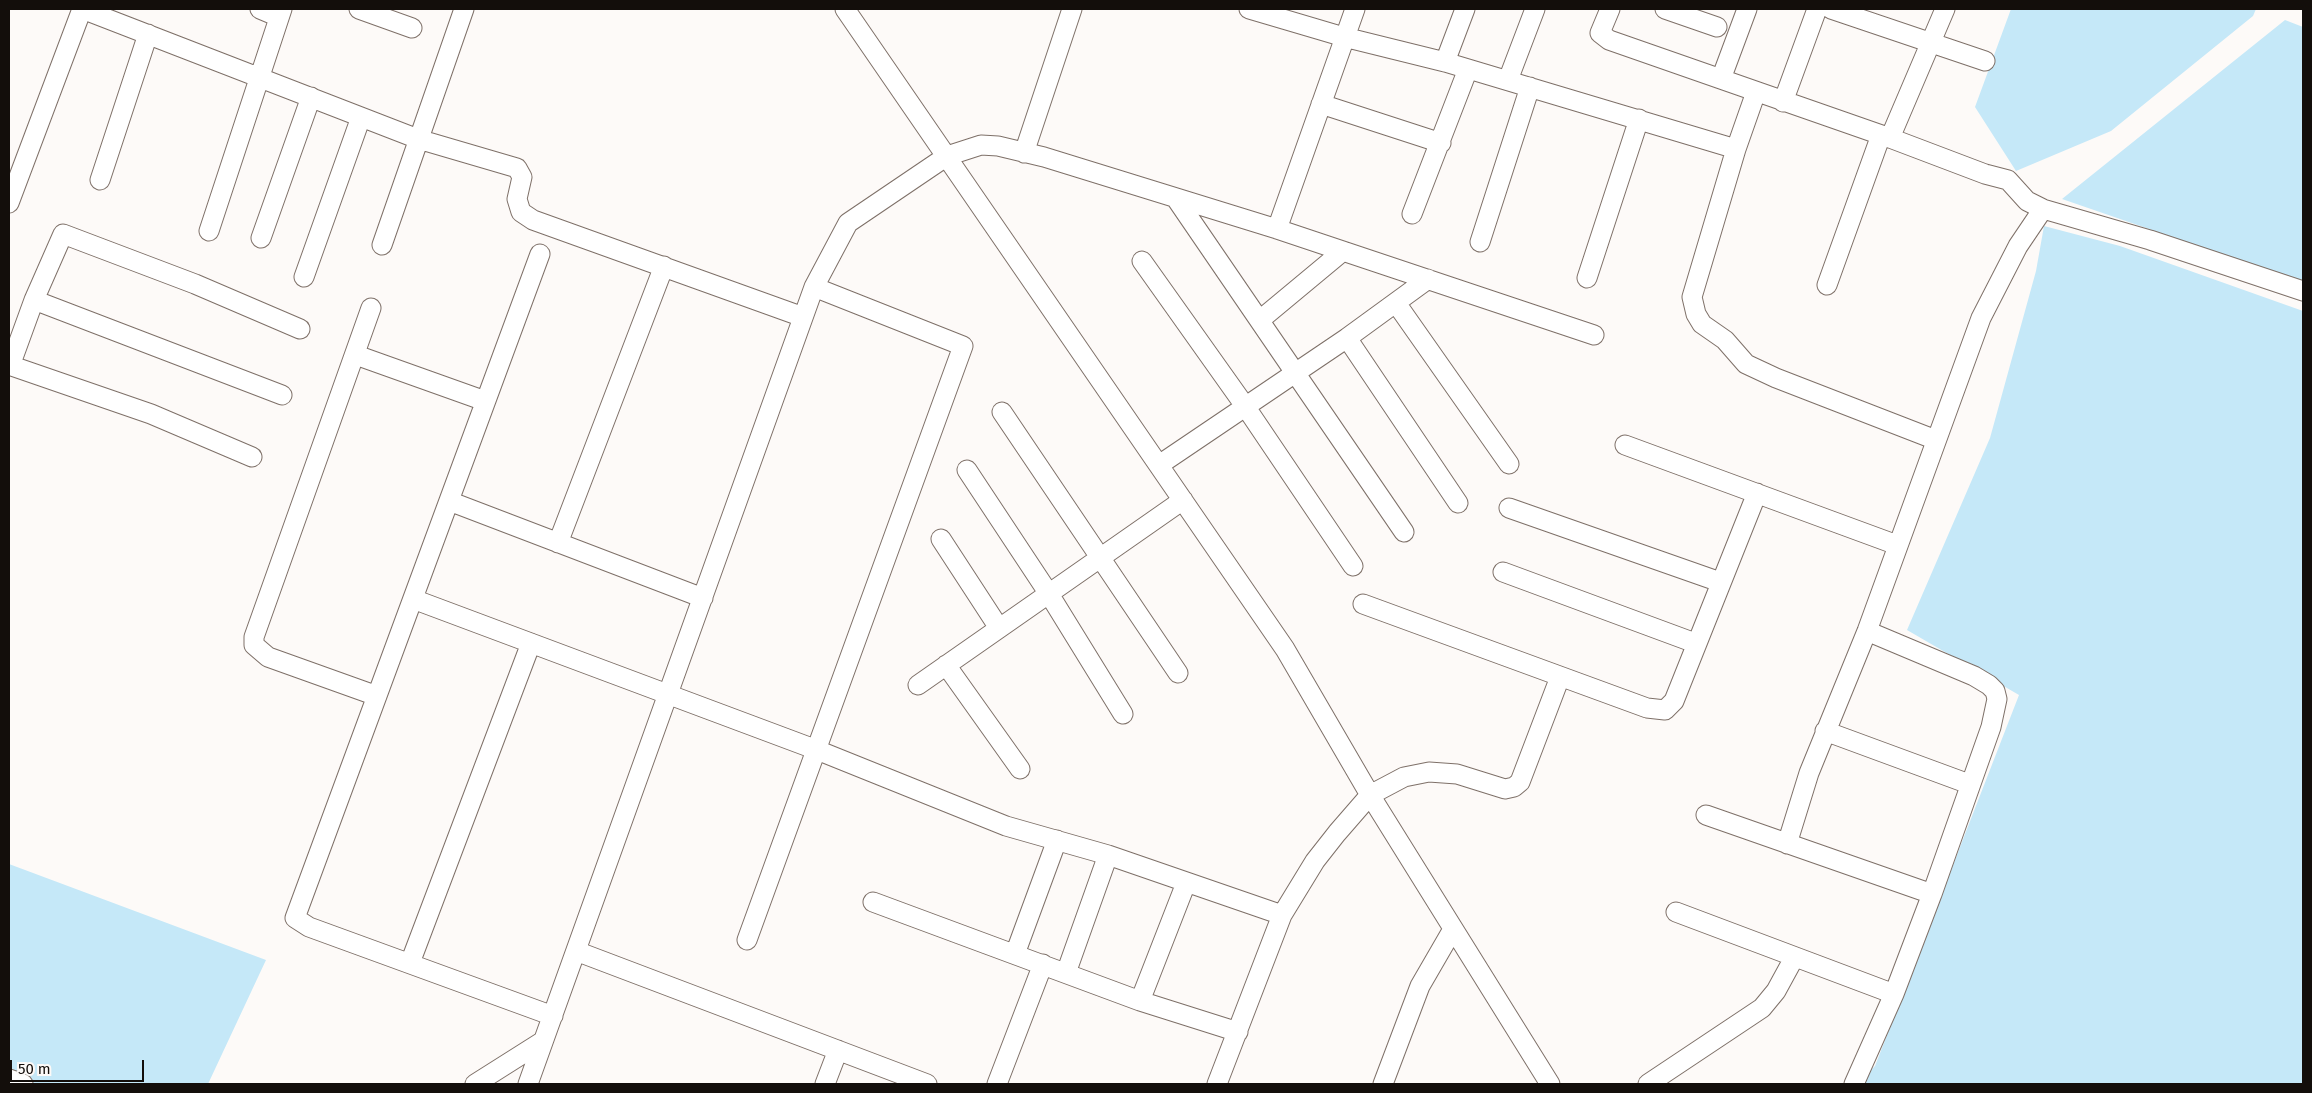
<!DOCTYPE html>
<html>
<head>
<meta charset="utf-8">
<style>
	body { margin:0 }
	#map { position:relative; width:2312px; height:1093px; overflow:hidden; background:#fdfaf8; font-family:"Fira Sans",sans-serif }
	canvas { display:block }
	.frame { position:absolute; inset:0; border:10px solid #130e0b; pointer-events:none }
	.scale { position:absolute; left:10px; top:1060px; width:134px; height:22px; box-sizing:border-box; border:2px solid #130e0b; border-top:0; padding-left:6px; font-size:15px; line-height:18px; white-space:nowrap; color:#130e0b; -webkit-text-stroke:4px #fdfaf8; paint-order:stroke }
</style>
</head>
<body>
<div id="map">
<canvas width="2312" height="1093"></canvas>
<div class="frame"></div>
<div class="scale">50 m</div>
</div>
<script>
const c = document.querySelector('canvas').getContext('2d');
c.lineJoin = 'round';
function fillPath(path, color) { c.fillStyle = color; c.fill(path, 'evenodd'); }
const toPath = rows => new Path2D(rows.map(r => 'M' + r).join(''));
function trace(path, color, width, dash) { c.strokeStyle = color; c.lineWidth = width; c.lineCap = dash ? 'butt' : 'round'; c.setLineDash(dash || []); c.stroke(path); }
const water = toPath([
	[2011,9,2256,9,2253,16,2111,131,2016,171,1975,107],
	[2285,20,2303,27,2303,282,2062,199],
	[2044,226,2120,246,2303,311,2303,1084,1857,1084,1875,1066,2019,695,1907,630,1990,438,2036,271],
	[9,864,266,960,208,1084,9,1084]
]);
const minor = toPath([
	[82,9,418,139,517,168,522,177,517,199,521,212,533,220,803,317],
	[260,9,279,17],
	[359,9,412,28],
	[845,9,1285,649,1370,795,1550,1084],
	[1249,9,1344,37,1445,62,1736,149],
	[1610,9,1600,33,1609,40,1890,138,1985,174,2008,180,2027,201,2043,209,2150,240,2303,291],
	[1665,9,1717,27],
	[1831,9,1985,61],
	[1445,62,1465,9],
	[1721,79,1747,9],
	[1508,80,1535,9],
	[1756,92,1736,149,1692,297,1696,314,1702,324,1725,340,1746,364,1776,378,1936,440],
	[1783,102,1817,9],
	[1321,104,1441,143],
	[1890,138,1945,9],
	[1024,153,1072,9],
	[100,180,148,34],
	[1177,200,1404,532],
	[9,203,82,9],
	[1412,214,1468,69],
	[1277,229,1355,9],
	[209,231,282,9],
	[261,238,311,97],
	[1480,242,1530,87],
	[382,245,464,9],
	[540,254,295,918,309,927,553,1016],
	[1142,261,1245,406,1353,566],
	[304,277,361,117],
	[1587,278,1639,119],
	[1827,285,1881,135],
	[34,300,282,395],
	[1396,303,1509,464],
	[371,308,254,637,254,645,268,657,377,696],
	[1260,320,1343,251],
	[1347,338,1458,503],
	[356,355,485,401],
	[9,365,151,414,252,457],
	[10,366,34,300,63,234,195,284,300,329],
	[1002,412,1178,673],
	[1625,445,1897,545],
	[1159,465,1347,338,1428,279],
	[967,470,1049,594,1123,714],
	[449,501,703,598],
	[1509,508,1720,582],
	[941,539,999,628],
	[558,543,664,266],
	[1503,572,1695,643],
	[413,599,817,750,1006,826,1108,855,1282,915],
	[1363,604,1647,708,1665,710,1674,701,1757,493],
	[946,665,1020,769],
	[918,685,1183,500],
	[1825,731,1969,784],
	[1706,815,1932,894],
	[1787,844,1809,773,1867,631,1981,318,2018,246,2043,209],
	[873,902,1140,1001,1238,1032],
	[1676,912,1894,994],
	[747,940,963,346,814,287],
	[576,951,927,1084],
	[1015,954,1057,840],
	[410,963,531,643],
	[1066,973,1108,855],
	[1140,1001,1186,883],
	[9,1079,23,1084],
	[475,1084,543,1041],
	[528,1084,814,287,848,223,947,156,981,145,998,146,1044,157,1277,229,1594,335],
	[825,1084,838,1050],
	[997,1084,1043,964],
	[1217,1084,1282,915,1315,861,1337,833,1370,795,1404,777,1429,772,1457,774,1505,789,1514,787,1520,782,1560,677],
	[1383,1084,1420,986,1453,929],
	[1648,1084,1762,1008,1776,991,1794,958],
	[1854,1084,1894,994,1932,894,1991,727,1997,699,1995,691,1989,685,1974,676,1867,631]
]);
fillPath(water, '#c5e8f8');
trace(minor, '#7e7068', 21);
trace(minor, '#fff', 19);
</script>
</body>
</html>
